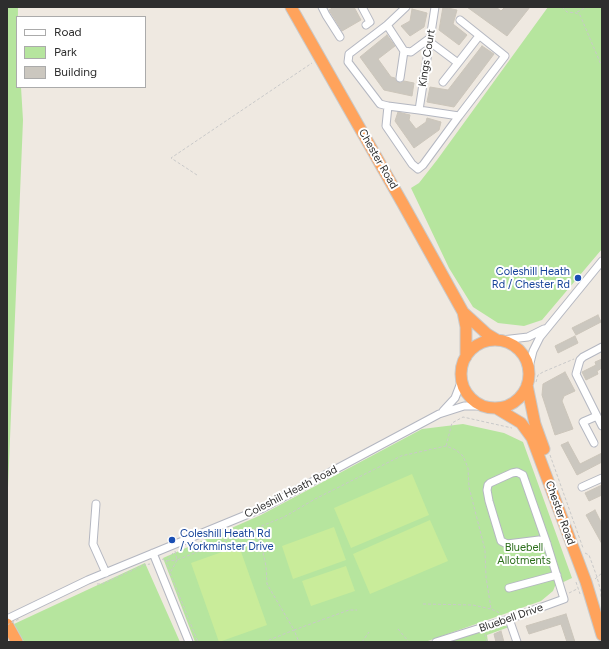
<!DOCTYPE html>
<html>
<head>
<meta charset="utf-8">
<style>
	body { margin:0 }
	#map { position:relative; width:609px; height:649px; overflow:hidden; background:#efe9e1; font-family:Figtree,sans-serif }
	canvas { display:block }
	.frame { position:absolute; inset:0; border:8px solid #2e2e2e; pointer-events:none }
	.legend { position:absolute; left:16px; top:16px; width:130px; height:72px; box-sizing:border-box; background:#fff; border:1px solid #ababab; margin:0; padding:5px 7px; list-style:none; font-size:12px; color:#2e2e2e }
	.legend li { display:flex; align-items:center; gap:8px; height:20px }
	.legend b { width:20px; border:1px solid #ababab }
</style>
</head>
<body>
<div id="map">
<canvas width="609" height="649"></canvas>
<div class="frame"></div>
<ul class="legend">
<li><b style="height:5px;background:#fff"></b>Road</li>
<li><b style="height:11px;background:#b6e59e"></b>Park</li>
<li><b style="height:11px;background:#cbc7bf"></b>Building</li>
</ul>
</div>
<script>
const c = document.querySelector('canvas').getContext('2d');
c.lineJoin = 'round';
function fillPath(path, color) { c.fillStyle = color; c.fill(path, 'evenodd'); }
const toPath = rows => new Path2D(rows.map(r => 'M' + r).join(''));
function trace(path, color, width, dash) { c.strokeStyle = color; c.lineWidth = width; c.lineCap = dash ? 'butt' : 'round'; c.setLineDash(dash || []); c.stroke(path); }
function label(font, color, halo, rows, align = 'center') {
  c.font = font + ' Figtree,sans-serif'; c.lineWidth = 4; c.setLineDash([]); c.textBaseline = 'middle'; c.strokeStyle = halo; c.fillStyle = color; for (const [text, x, y, turn = 0] of rows) {
    c.save(); c.translate(x, y); c.rotate((+turn || 0) * Math.PI / 180); c.textAlign = isNaN(turn) ? turn : align; if (halo) c.strokeText(text, 0, 0); c.fillText(text, 0, 0); c.restore();
  }
}
const green = toPath([
	[7,7,18,7,17,87,21,87,23,120,7,512],
	[548,7,602,7,602,249,542,320,524,326,498,323,473,307,449,268,411,188,419,183,437,160],
	[463,424,504,433,523,442,572,578,555,586,553,591,541,601,425,642,195,642,163,558,261,515,422,429],
	[145,563,180,642,24,642,14,624],
	[503,625,509,627,487,635,488,642,448,642]
]);
const pitch = toPath([
	[412,474,429,515,351,548,334,508],
	[430,520,448,561,370,594,353,554],
	[334,527,346,560,293,579,282,546],
	[239,546,267,625,219,642,191,563],
	[346,566,355,591,311,606,302,581]
]);
const building = toPath([
	[334,7,354,7,361,20,342,31,329,10,334,7],
	[443,7,457,10,453,24,467,35,459,45,439,30,443,7],
	[467,7,496,7,501,11,505,7,530,7,507,36,467,7],
	[412,9,427,13,424,27,410,36,401,26,410,21,412,9],
	[387,35,395,46,378,59,391,77,395,78,397,82,401,83,404,81,414,83,412,96,384,90,360,57,387,35],
	[482,46,494,54,454,107,427,102,430,87,448,90,482,46],
	[398,112,410,115,409,120,416,129,426,122,427,118,441,122,439,130,414,148,395,121,398,112],
	[598,315,601,322,576,335,572,328,598,315],
	[575,336,578,343,558,353,555,346,575,336],
	[602,359,602,368,597,371,598,374,586,380,582,372,596,365,595,362,602,359],
	[565,372,575,391,564,396,562,401,573,429,555,435,542,395,543,384,565,372],
	[568,442,580,464,602,453,602,462,577,475,561,445,568,442],
	[602,485,602,495,589,501,585,493,602,485],
	[595,510,602,524,602,544,586,515,595,510],
	[566,614,575,642,567,642,561,624,529,634,526,626,566,614],
	[501,631,504,642,496,642,494,634,501,631]
]);
const path = toPath([
	[562,7,567,12,576,13,580,15,602,67],
	[577,12,587,7],
	[197,175,171,158,312,63],
	[536,382,538,375,543,372,574,359],
	[446,446,452,423,463,417,512,428],
	[550,455,583,548],
	[255,529,263,552,266,566,267,584,294,630,349,610,357,610],
	[175,551,177,560,284,517,315,499,401,456,446,446,456,450,463,456,468,468,469,487,485,550,486,577,491,609,498,612,500,614],
	[585,553,589,555,597,577,601,592,601,598],
	[162,559,166,561,177,560],
	[177,560,170,573,198,642],
	[170,572,166,561,173,553],
	[595,579,602,573],
	[576,582,580,594],
	[97,584,102,584,144,565,150,564],
	[569,593,577,589],
	[423,604,473,605,491,609],
	[398,629,409,642],
	[485,634,487,642],
	[264,642,294,630,299,642],
	[362,642,369,632]
]);
const minor = toPath([
	[322,7,326,15,340,37],
	[362,7,370,22,366,25],
	[387,25,404,51,411,52,430,38],
	[430,42,458,63,479,36],
	[400,78,404,51],
	[443,82,458,63],
	[388,106,419,110,459,116,423,165,418,169,412,164,386,126,388,106],
	[388,106,380,104,348,62,349,54,387,25,406,7],
	[419,110,435,7],
	[459,116,505,56,460,20],
	[502,340,528,337,544,329],
	[602,347,583,357,580,360,576,374,602,426],
	[529,367,533,351,540,337,602,261],
	[443,411,455,398,462,380],
	[594,443,583,422,597,416],
	[582,487,602,478],
	[96,504,93,544,106,573],
	[153,553,189,642],
	[509,588,557,575],
	[7,619,88,580,263,508,439,414,464,406,485,406],
	[509,619,517,642],
	[436,642,509,619,564,599,547,544,523,475,517,472,512,473,490,483,488,485,487,490,489,501,501,541,507,544,539,540,547,544]
]);
const highway = toPath([
	[291,7,403,204,463,312,466,327,466,357],
	[463,312,487,334,497,340],
	'461 374a34 34 0 1 1 68 0a34 34 0 1 1-68 0Z',
	[527,385,535,424,544,449],
	[496,408,521,423,532,438,586,582,602,635],
	[7,624,17,642]
]);
const pathBridge = toPath([
	[7,625,19,619]
]);
const markers = [
	[578,278,4,"#1a4fb4"],
	[172,540,4,"#1a4fb4"]
];
const streetNames = [
	["Kings Court",427,58,-81],
	["Chester Road",378,159,60],
	["Coleshill Heath Road",291,492,-27],
	["Chester Road",560,513,70],
	["Bluebell Drive",511,618,-19]
];
const transitNames = [
	["Coleshill Heath",570,272],
	["Rd / Chester Rd",570,285],
	["Coleshill Heath Rd",180,534,"left"],
	["/ Yorkminster Drive",180,547,"left"]
];
const parkNames = [
	["Bluebell",524,548],
	["Allotments",524,561]
];
fillPath(green, '#b6e59e');
fillPath(pitch, '#c9ec9a');
fillPath(building, '#cbc7bf');
trace(building, '#cbc5ba', 1);
trace(minor, '#b4b7c1', 9);
trace(highway, '#c9c9c9', 13);
trace(path, '#c9c9c9', 1, [3, 2]);
trace(minor, '#fff', 7);
trace(highway, '#ffa35c', 11);
trace(pathBridge, '#c9c9c9', 1, [3, 2]);
for (const [x, y, r, color] of markers) { const dot = new Path2D(); dot.arc(x, y, r, 0, 2 * Math.PI); c.fillStyle = color; c.fill(dot); trace(dot, '#fff', 1.5); }
label('11px', '#2e2e2e', '#fff', streetNames);
label('11px', '#164399', '#fff', transitNames, 'right');
label('11px', '#2c6e1b', '#fff', parkNames);
</script>
</body>
</html>
